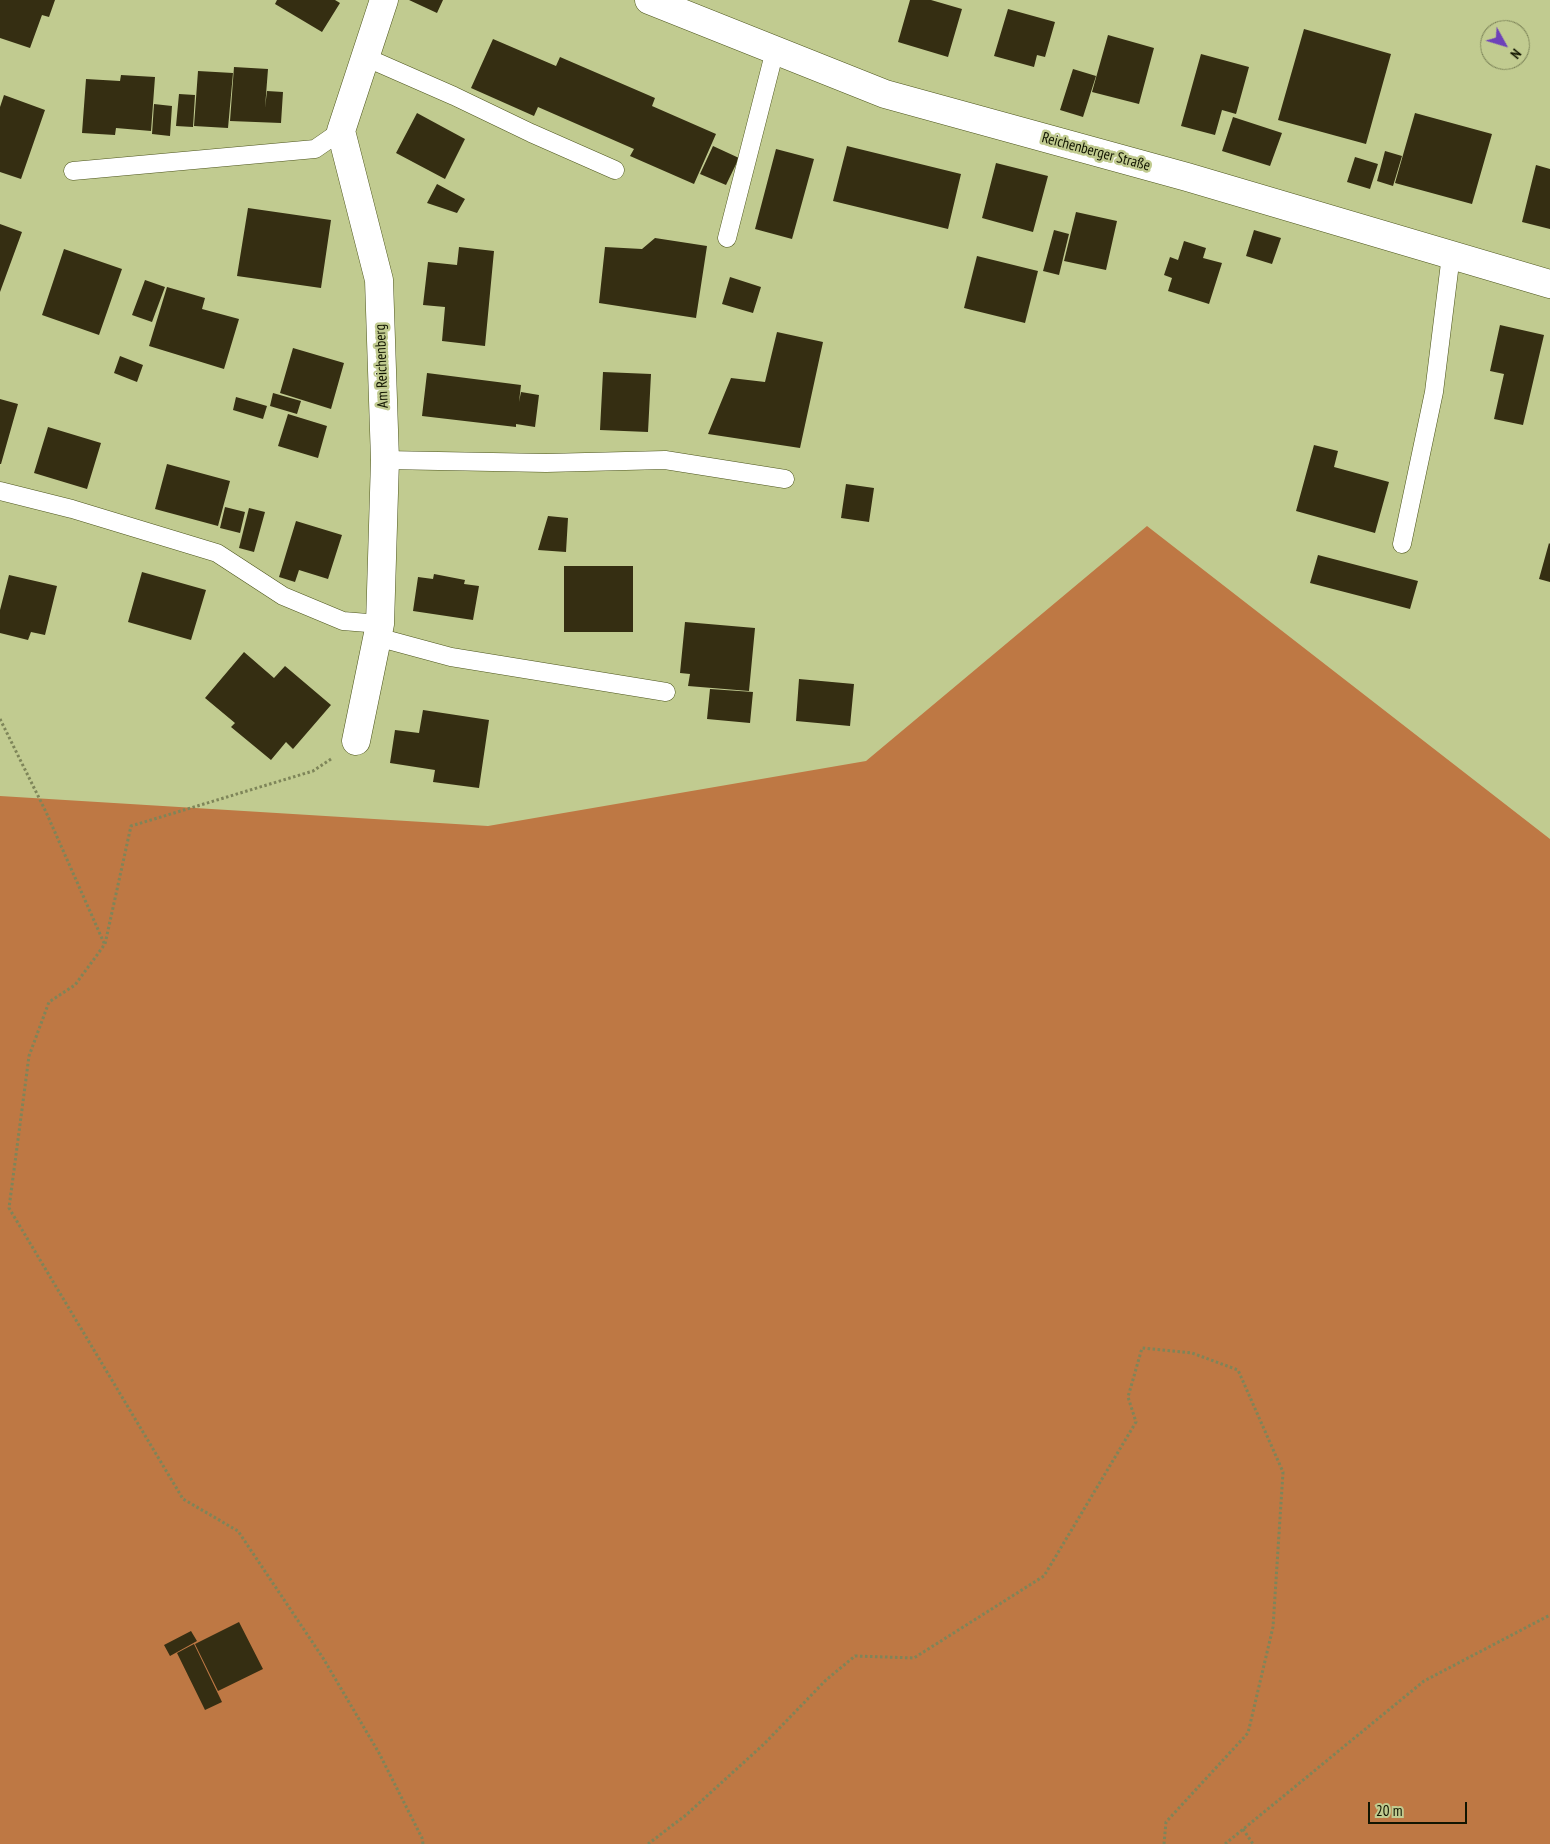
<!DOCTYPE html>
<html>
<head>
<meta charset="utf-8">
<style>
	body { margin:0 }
	#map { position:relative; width:1550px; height:1844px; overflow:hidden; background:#c1cb90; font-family:"PT Sans Narrow",sans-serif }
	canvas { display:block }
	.north { position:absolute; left:1480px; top:20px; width:50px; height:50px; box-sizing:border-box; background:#c1cb90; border:1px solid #7b8257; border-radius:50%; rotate:129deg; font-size:14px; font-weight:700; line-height:20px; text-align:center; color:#121501 }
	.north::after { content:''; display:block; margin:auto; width:18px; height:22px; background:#6d41b9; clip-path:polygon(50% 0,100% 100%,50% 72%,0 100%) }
	.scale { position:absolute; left:1368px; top:1802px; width:99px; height:22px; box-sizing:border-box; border:2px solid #121501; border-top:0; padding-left:6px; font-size:15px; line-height:18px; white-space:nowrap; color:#121501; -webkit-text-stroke:4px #c1cb90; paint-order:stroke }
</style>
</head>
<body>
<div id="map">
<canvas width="1550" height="1844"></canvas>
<div class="north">N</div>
<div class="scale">20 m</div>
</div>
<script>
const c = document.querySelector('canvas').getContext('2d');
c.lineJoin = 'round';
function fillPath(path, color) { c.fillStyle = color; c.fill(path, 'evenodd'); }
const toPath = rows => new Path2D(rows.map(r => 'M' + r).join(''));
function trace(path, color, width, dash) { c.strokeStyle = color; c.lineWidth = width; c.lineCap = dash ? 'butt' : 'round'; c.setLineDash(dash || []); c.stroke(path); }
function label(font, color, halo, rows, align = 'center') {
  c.font = font + ' "PT Sans Narrow",sans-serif'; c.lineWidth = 5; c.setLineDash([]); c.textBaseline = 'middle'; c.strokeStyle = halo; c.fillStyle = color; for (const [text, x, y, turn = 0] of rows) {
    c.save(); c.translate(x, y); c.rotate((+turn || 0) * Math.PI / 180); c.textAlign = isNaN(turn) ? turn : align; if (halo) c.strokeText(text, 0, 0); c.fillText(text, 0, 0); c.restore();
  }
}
const forest = toPath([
	[1147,526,1550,839,1550,1844,0,1844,0,796,488,826,866,761]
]);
const building = toPath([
	[0,0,55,0,49,17,42,15,30,48,0,38],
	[277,0,335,0,340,3,322,32,275,4],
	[409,0,443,0,437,13],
	[910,0,931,0,962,9,948,57,898,42],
	[1008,9,1055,22,1045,57,1037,55,1034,67,994,56],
	[1304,29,1391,54,1366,144,1278,120],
	[1108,35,1154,48,1139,104,1092,92],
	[493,39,556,66,560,57,655,98,652,106,716,134,694,184,630,156,634,149,538,107,534,116,471,88],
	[1201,54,1249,67,1236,114,1222,110,1215,135,1181,126],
	[234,67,268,69,265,108,267,91,283,92,281,123,230,121],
	[1073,69,1096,76,1083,117,1060,110],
	[198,71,233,73,228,128,194,126],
	[121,75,155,77,151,131,116,128,115,135,82,133,86,79,120,81],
	[179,94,195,95,193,127,176,126],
	[4,95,45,110,21,179,0,172,0,107],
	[154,104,172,106,170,136,152,134],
	[417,113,465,139,445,179,396,153],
	[1415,113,1492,134,1472,204,1395,183],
	[1233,117,1282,133,1270,166,1222,151],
	[713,146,739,158,726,185,700,174],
	[847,146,961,174,948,229,833,201],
	[776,149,814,159,792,239,755,229],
	[1385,151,1402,156,1393,186,1377,181],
	[1355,157,1378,164,1370,189,1347,182],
	[996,163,1048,176,1033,232,982,218],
	[1536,165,1550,169,1550,229,1522,222],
	[437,184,465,199,457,213,427,203],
	[248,208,331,220,321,288,237,276],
	[1076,212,1117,221,1106,270,1064,261],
	[0,224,22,232,0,292],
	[1054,230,1069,234,1059,275,1043,271],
	[1254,230,1281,238,1272,264,1246,256],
	[655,238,707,246,696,318,599,303,605,247,642,249],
	[1184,241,1206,248,1203,258,1222,263,1209,304,1168,291,1172,278,1164,275,1170,257,1178,260],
	[459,247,494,251,485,346,442,341,445,307,423,305,428,262,457,265],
	[64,249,122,269,99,335,42,315],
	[977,256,1038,271,1025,323,964,308],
	[730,277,761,287,753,313,722,304],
	[145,280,165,287,152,322,132,315],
	[167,287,205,298,202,309,239,319,224,369,149,346],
	[1500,325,1544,335,1523,425,1494,419,1504,374,1490,371],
	[777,332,823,342,800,448,708,434,731,378,765,382],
	[293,348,344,363,331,409,280,393],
	[120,356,143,365,137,382,114,373],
	[603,372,651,374,648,432,600,430],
	[427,373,521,385,519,402,521,392,539,395,535,427,516,424,516,427,422,416],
	[273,393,301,401,297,414,270,406],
	[236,397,267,406,263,419,233,410],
	[0,399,18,404,1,464,0,464],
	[288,414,327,426,318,458,278,446],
	[48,427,101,443,87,489,34,473],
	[1314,445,1338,451,1334,467,1389,482,1375,533,1296,511],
	[167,464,230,481,218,526,155,509],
	[846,484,874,488,869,522,841,518],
	[225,507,245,512,240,533,220,528],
	[249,508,265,512,254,552,239,548],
	[548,516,568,518,566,552,538,550],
	[296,521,342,535,328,579,299,570,295,582,279,577],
	[1549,543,1550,544,1550,582,1539,579],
	[1318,555,1418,581,1410,609,1310,583],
	[564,566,633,566,633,632,564,632],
	[142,572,206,590,191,640,128,622],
	[434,574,465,580,464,584,479,586,473,620,413,611,418,577,433,579],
	[9,575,57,586,45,635,31,632,28,640,0,633,0,610],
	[685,622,755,628,749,691,688,686,690,674,680,673],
	[244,652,274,678,285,666,331,705,293,749,286,742,271,760,231,727,235,723,205,698],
	[799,679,854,684,850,726,796,721],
	[710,689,753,692,750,723,707,719],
	[423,710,489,720,479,788,433,782,435,770,390,763,395,730,419,733],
	[239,1622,263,1669,218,1691,195,1644],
	[191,1631,197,1641,170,1656,164,1645],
	[194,1644,222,1702,205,1710,177,1653]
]);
const path = toPath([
	[0,719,46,812,104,943],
	[331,759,313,771,131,826,105,944,75,985,49,1002,29,1056,9,1208,183,1499,238,1531,323,1658,379,1753,422,1838,423,1844],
	[1243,1829,1253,1844],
	[648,1844,686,1815,764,1744,826,1680,855,1656,914,1658,1044,1576,1136,1422,1128,1397,1142,1348,1192,1353,1238,1370,1283,1472,1273,1627,1248,1733,1166,1822,1164,1844],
	[1225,1844,1424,1681,1550,1615]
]);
const service = toPath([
	[365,57,454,96,531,133,615,170],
	[73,171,315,149,341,131],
	[727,238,775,50],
	[385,460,546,463,665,460,785,479],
	[0,491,72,509,217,553,283,596,343,621,380,624],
	[1402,544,1434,392,1451,255],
	[377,637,451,657,666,692]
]);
const minor = toPath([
	[649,0,885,94,1187,177,1550,284],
	[356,741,380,624,385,460,379,280,341,131,384,0]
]);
const streetNames = [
	["Reichenberger Straße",1096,152,15],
	["Am Reichenberg",382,366,-92]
];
fillPath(forest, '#be7844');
fillPath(building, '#352e12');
trace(service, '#4d551c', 19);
trace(minor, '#4d551c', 29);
trace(path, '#7e8559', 3, [2.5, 2.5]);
trace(service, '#fff', 18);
trace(minor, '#fff', 28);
label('15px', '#121501', '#c1cb90', streetNames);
</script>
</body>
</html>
